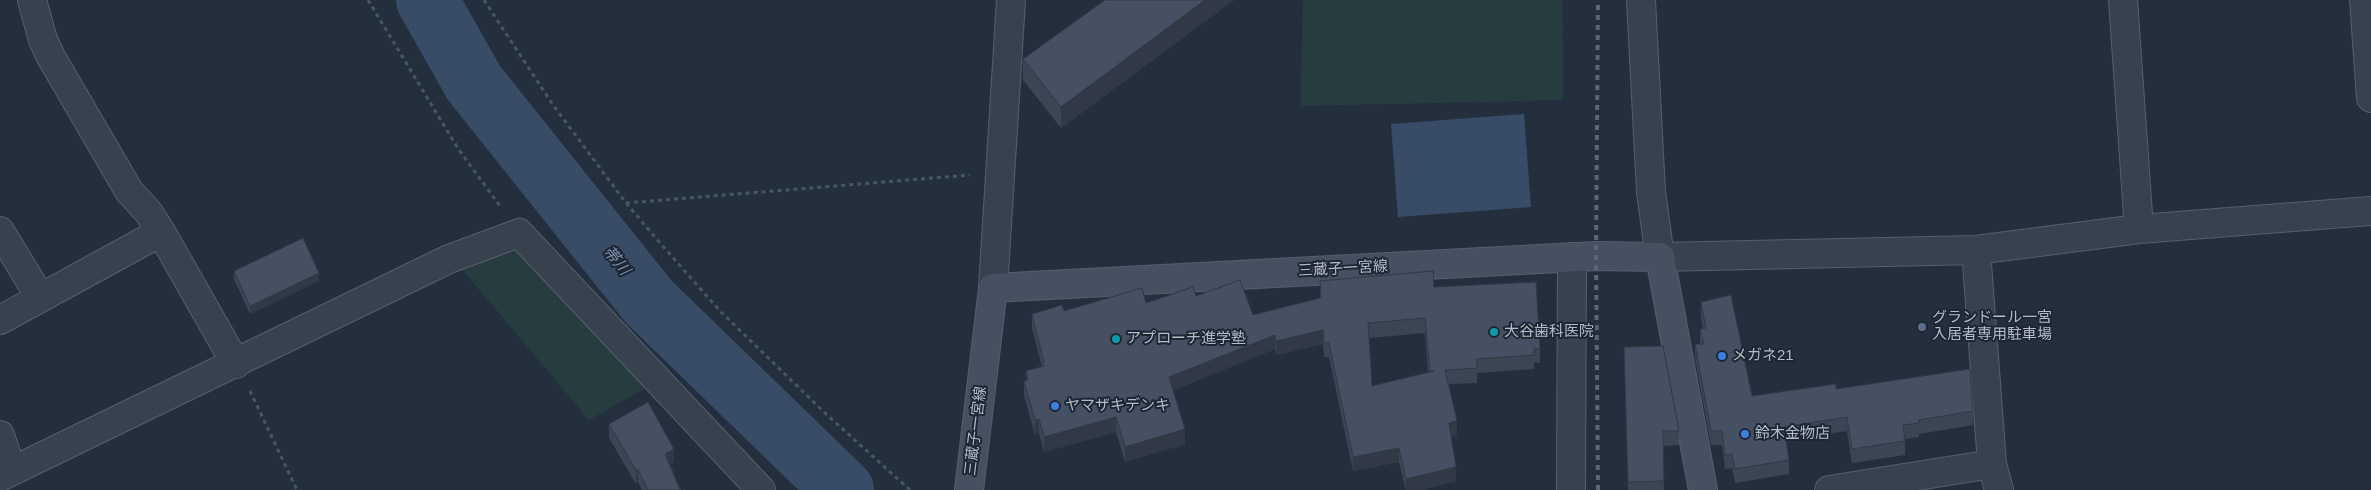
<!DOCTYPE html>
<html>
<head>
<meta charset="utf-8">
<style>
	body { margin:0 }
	canvas { display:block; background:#242f3e }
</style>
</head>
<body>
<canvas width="2371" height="490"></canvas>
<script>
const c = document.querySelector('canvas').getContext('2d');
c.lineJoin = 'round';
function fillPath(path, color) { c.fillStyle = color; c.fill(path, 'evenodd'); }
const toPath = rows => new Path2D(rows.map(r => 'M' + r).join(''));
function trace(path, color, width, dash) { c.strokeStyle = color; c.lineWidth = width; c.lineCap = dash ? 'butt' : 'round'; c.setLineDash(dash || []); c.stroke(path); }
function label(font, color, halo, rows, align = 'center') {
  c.font = font + ' Arial,"Noto Sans JP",sans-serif'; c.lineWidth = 4; c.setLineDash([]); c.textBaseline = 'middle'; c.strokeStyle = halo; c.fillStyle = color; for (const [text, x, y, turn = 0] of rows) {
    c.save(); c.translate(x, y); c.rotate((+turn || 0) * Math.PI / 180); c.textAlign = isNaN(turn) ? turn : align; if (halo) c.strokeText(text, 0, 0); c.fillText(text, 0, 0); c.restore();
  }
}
const green = toPath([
	[1303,0,1562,0,1563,100,1301,106],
	[518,246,651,385,589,420,461,268]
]);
const water = toPath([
	[1524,114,1531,207,1398,217,1391,124]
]);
const river = toPath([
	[427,0,474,83,649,302,843,490]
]);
const path = toPath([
	[368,0,459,150,500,206],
	[484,0,553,105,626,203,661,244,721,312,826,414,910,490],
	[626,203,970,175],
	[250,391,297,490]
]);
const minor = toPath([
	[32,0,43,40,51,57,129,191,149,213,161,232,236,364],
	[1641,0,1651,192,1660,257,1976,250,2139,229,2371,211],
	[2123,0,2139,229],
	[2364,0,2371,98],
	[0,231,40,297],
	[1976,250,1992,464,1999,490],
	[993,288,1011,0],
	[0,320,161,232],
	[0,435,12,471],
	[0,477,449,259,519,233,761,490],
	[1571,490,1572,257],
	[1829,490,1992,464]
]);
const secondary = toPath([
	[969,490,993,288,1596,256,1660,257,1703,490]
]);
const rail = toPath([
	[1598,490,1596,256,1598,0]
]);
const wall = toPath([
	[1105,0,1234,0,1061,128,1023,80,1023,59],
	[234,271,319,281,250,314,234,279],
	[1320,281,1434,287,1540,349,1540,363,1534,362,1534,369,1477,373,1477,383,1449,384,1457,436,1451,437,1456,481,1421,490,1406,490,1399,462,1353,471,1329,357,1324,357,1323,344,1276,355,1275,349,1173,390,1185,444,1125,462,1116,432,1044,452,1039,433,1035,435,1024,395,1024,381,1026,381,1026,371,1042,367,1032,328,1032,314,1146,303,1196,296,1253,315,1320,298],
	[1425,333,1428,372,1372,386,1369,338],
	[1701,302,1752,396,1836,389,1973,411,1973,425,1919,434,1919,437,1905,439,1905,455,1852,463,1847,431,1786,440,1789,460,1789,474,1735,483,1732,468,1725,469,1722,445,1711,445,1695,358,1695,344,1700,344,1700,329,1703,329,1701,316],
	[1624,347,1679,431,1679,445,1663,446,1664,490,1628,490],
	[609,424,674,462,670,464,681,490,642,490,638,482,636,484,609,438]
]);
const shadedWall = toPath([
	[1205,0,1234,0,1061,128,1061,107],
	[319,273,319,281,250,314,250,306],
	[1323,330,1323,344,1276,355,1276,341],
	[1275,335,1275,349,1169,392,1169,377],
	[1116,417,1116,432,1044,452,1044,437],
	[1039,419,1039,433,1035,435,1035,420],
	[1457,421,1457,436,1449,438,1449,423],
	[1185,429,1185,444,1125,462,1125,447],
	[1399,448,1399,462,1353,471,1353,457],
	[674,449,674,462,665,467,665,454],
	[1456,467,1456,481,1421,490,1406,490,1406,479],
	[638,469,638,482,636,484,636,470]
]);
const building = toPath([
	[1105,0,1205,0,1061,107,1023,59,1105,0],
	[303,238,319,273,250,306,234,271,303,238],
	[1433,271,1434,287,1536,282,1540,349,1534,348,1534,355,1477,359,1477,368,1445,370,1457,421,1449,423,1456,467,1406,479,1399,448,1353,457,1329,343,1324,343,1323,330,1276,341,1275,335,1169,377,1185,429,1125,447,1116,417,1044,437,1039,419,1035,420,1024,381,1028,380,1026,371,1044,366,1042,362,1044,362,1032,314,1062,305,1064,311,1142,288,1146,303,1193,287,1196,296,1240,280,1253,315,1321,298,1320,281,1433,271],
	[1425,318,1430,371,1434,371,1372,386,1368,323,1425,318],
	[1731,295,1752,396,1836,384,1836,389,1970,369,1973,411,1919,420,1919,423,1903,425,1905,441,1852,449,1847,417,1784,427,1789,460,1735,469,1732,454,1725,455,1722,431,1711,431,1695,344,1704,344,1700,329,1706,328,1701,302,1731,295],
	[1663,346,1679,431,1663,431,1664,481,1628,482,1624,347,1663,346],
	[648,402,674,449,665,454,680,490,648,490,638,469,636,470,609,424,648,402]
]);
const markers = [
	[1922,327,5,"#5c6f8a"],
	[1494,332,5,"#0f9aa8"],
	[1116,339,5,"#0f9aa8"],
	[1722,356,5,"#3f7fe0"],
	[1055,406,5,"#3f7fe0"],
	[1745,434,5,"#3f7fe0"]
];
const streetNames = [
	["三蔵子一宮線",1343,269,-3],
	["三蔵子一宮線",976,431,-83]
];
const poiNames = [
	["グランドール一宮",1932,318],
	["入居者専用駐車場",1932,335],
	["大谷歯科医院",1504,332],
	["アプローチ進学塾",1126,339],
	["メガネ21",1732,356],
	["ヤマザキデンキ",1065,406],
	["鈴木金物店",1755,434]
];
const waterNames = [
	["帯川",616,261,51]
];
fillPath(green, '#263c3f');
fillPath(water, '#394c67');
trace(river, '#394c67', 62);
trace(minor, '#565f6c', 30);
trace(secondary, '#565f6c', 30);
trace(path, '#44595c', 3, [4, 4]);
trace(minor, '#38414e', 28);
trace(secondary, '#465061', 28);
trace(rail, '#5a6575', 4, [5, 5]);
fillPath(wall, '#3b4654');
fillPath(shadedWall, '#303945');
fillPath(building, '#455162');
trace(building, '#303945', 1);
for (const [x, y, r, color] of markers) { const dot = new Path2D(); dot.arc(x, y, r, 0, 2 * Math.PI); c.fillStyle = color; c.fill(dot); trace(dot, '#1d2633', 2); }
label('15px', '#b4bcc9', '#1d2633', streetNames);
label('15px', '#b4bcc9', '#1d2633', poiNames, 'left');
label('italic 16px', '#7c92b1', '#1d2633', waterNames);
</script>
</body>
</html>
